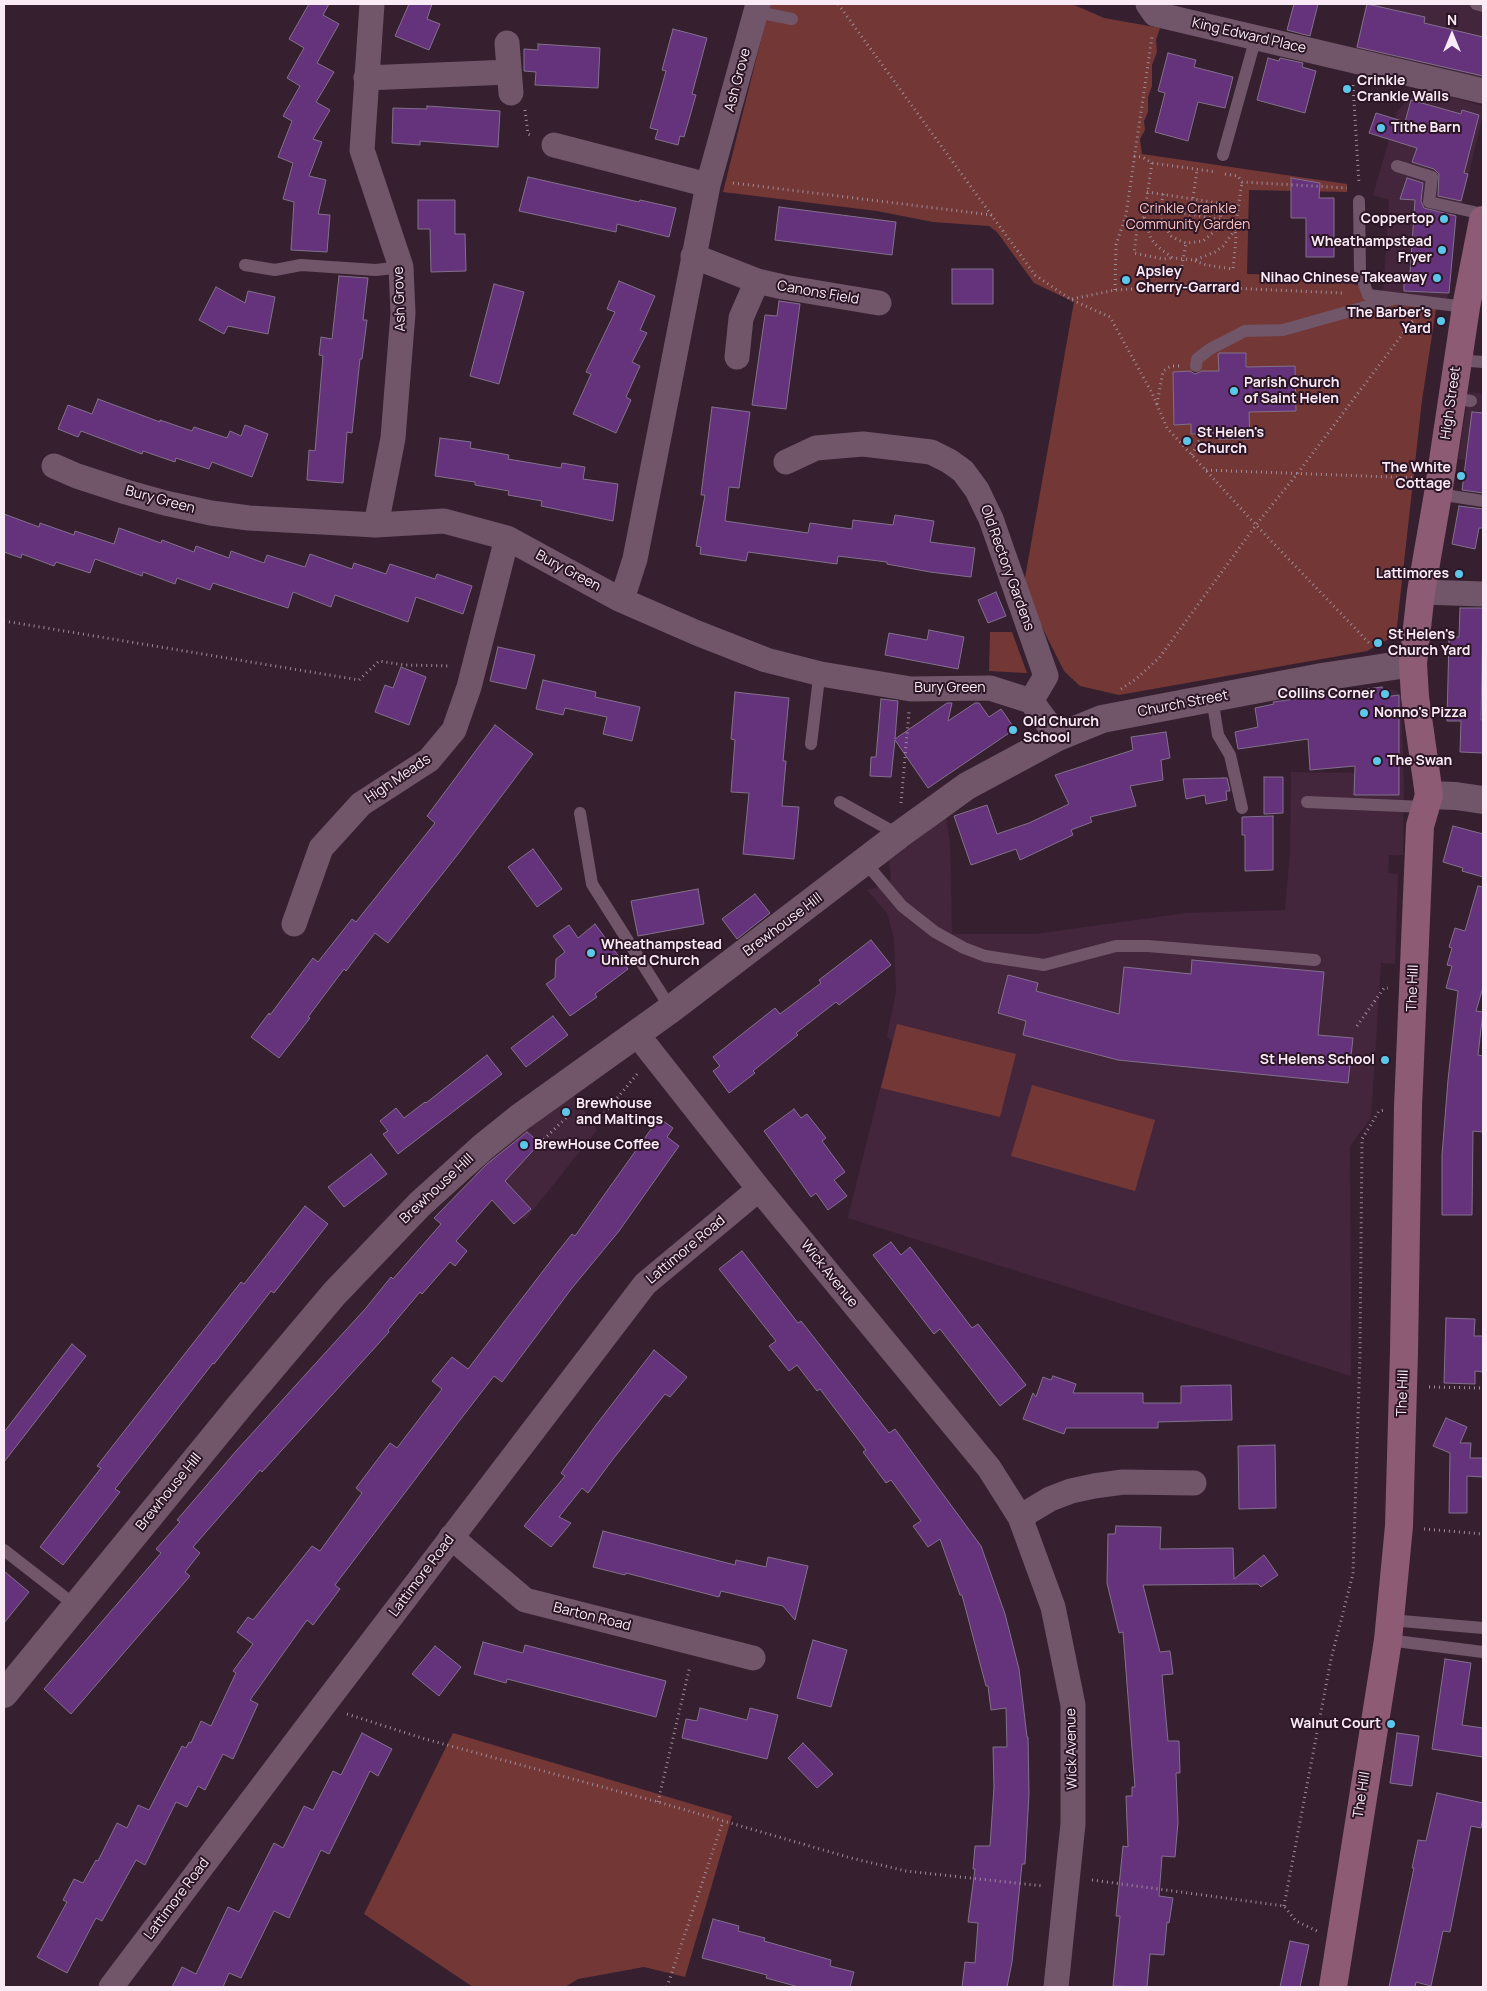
<!DOCTYPE html>
<html>
<head>
<meta charset="utf-8">
<style>
	body { margin:0 }
	#map { position:relative; width:1487px; height:1991px; overflow:hidden; background:#362030; font-family:Manrope,sans-serif }
	canvas { display:block }
	.frame { position:absolute; inset:0; border:5px solid #faeaf5; pointer-events:none }
	.north { position:absolute; left:1427px; top:10px; width:50px; height:50px; -webkit-text-stroke:4px #2c1626; paint-order:stroke; rotate:0deg; font-size:14px; font-weight:700; line-height:20px; text-align:center; color:#faeaf5 }
	.north::after { content:''; display:block; margin:auto; width:18px; height:22px; background:#faeaf5; clip-path:polygon(50% 0,100% 100%,50% 72%,0 100%) }
</style>
</head>
<body>
<div id="map">
<canvas width="1487" height="1991"></canvas>
<div class="frame"></div>
<div class="north">N</div>
</div>
<script>
const c = document.querySelector('canvas').getContext('2d');
c.lineJoin = 'round';
function fillPath(path, color) { c.fillStyle = color; c.fill(path, 'evenodd'); }
const toPath = rows => new Path2D(rows.map(r => 'M' + r).join(''));
function trace(path, color, width, dash) { c.strokeStyle = color; c.lineWidth = width; c.lineCap = dash ? 'butt' : 'round'; c.setLineDash(dash || []); c.stroke(path); }
function label(font, color, halo, rows, align = 'center') {
  c.font = font + ' Manrope,sans-serif'; c.lineWidth = 4; c.setLineDash([]); c.textBaseline = 'middle'; c.strokeStyle = halo; c.fillStyle = color; for (const [text, x, y, turn = 0] of rows) {
    c.save(); c.translate(x, y); c.rotate((+turn || 0) * Math.PI / 180); c.textAlign = isNaN(turn) ? turn : align; if (halo) c.strokeText(text, 0, 0); c.fillText(text, 0, 0); c.restore();
  }
}
const built = toPath([
	[1366,4,1483,4,1483,80,1355,50],
	[1418,88,1483,106,1483,114,1462,203,1456,212,1447,301,1383,293,1389,200,1373,195,1397,112],
	[1469,392,1483,394,1483,462,1458,459],
	[1382,687,1396,691,1401,696,1404,787,1403,855,1389,855,1388,873,1398,874,1395,964,1381,963,1371,1118,1350,1146,1351,1376,848,1218,892,1041,887,1036,896,992,894,938,887,913,867,890,883,886,891,879,889,861,946,817,950,842,952,934,1035,934,1186,913,1285,910,1290,853,1291,772,1355,773,1355,749,1327,695],
	[572,1093,597,1130,525,1220,472,1173]
]);
const green = toPath([
	[770,4,1072,4,1104,18,1160,28,1156,40,1157,52,1152,65,1152,86,1148,97,1148,112,1144,121,1145,130,1140,139,1142,154,1347,184,1347,192,1249,190,1247,274,1294,275,1350,283,1436,309,1422,400,1396,635,1367,651,1119,695,1080,686,1064,671,1023,589,1074,302,1034,283,997,232,989,226,933,222,877,211,723,192],
	[1219,353,1246,353,1249,439,1218,439,1218,424,1208,434,1191,434,1191,424,1174,425,1173,372,1219,371],
	[990,632,1012,632,1027,673,989,671],
	[897,1024,1016,1054,1000,1117,881,1088],
	[1032,1085,1155,1120,1135,1191,1011,1156],
	[453,1733,732,1816,685,1977,644,1967,578,1979,565,1987,473,1987,364,1914]
]);
const building = toPath([
	[309,4,329,4,323,15,339,24,317,63,334,72,316,102,330,110,313,139,322,142,309,176,326,180,318,214,330,215,327,252,291,250,294,202,283,199,293,163,278,157,292,121,283,116,300,86,287,78,304,48,289,39,309,4],
	[409,4,432,4,427,19,440,24,429,50,395,36,409,4],
	[1294,4,1318,4,1310,36,1287,30,1294,4],
	[1367,4,1425,17,1424,23,1483,37,1483,76,1357,47,1367,4],
	[673,29,707,38,692,94,696,95,684,137,680,136,678,145,655,139,658,130,650,128,666,71,662,70,673,29],
	[538,44,600,48,598,88,535,85,536,72,524,71,524,49,538,50,538,44],
	[1168,53,1196,60,1194,67,1233,77,1225,108,1198,102,1188,141,1155,132,1165,93,1158,91,1168,53],
	[1268,58,1279,61,1280,58,1303,63,1302,67,1316,71,1305,113,1257,100,1268,58],
	[1411,100,1461,114,1462,110,1479,115,1464,173,1468,174,1461,201,1438,196,1439,174,1434,169,1412,162,1417,148,1369,133,1376,113,1405,122,1411,100],
	[427,106,500,111,498,147,420,141,420,145,392,143,393,108,427,109,427,106],
	[528,177,639,202,640,200,676,208,669,237,617,224,616,232,519,211,528,177],
	[1291,178,1320,183,1319,198,1334,198,1334,257,1306,257,1306,218,1291,218,1291,178],
	[1407,178,1423,183,1421,201,1424,208,1456,216,1449,293,1404,291,1404,273,1410,273,1415,200,1400,199,1407,178],
	[418,200,455,200,455,234,465,234,466,271,431,272,430,229,418,229,418,200],
	[779,207,896,222,892,255,775,240,779,207],
	[952,269,993,269,993,304,952,304,952,269],
	[339,276,368,278,363,320,367,320,362,359,360,359,352,433,347,432,343,483,307,480,309,450,315,451,323,356,319,355,321,337,332,339,339,276],
	[619,281,655,296,640,330,647,333,632,362,640,366,626,397,631,400,616,433,573,414,591,374,586,372,615,312,607,309,619,281],
	[494,284,524,292,499,384,470,376,494,284],
	[216,287,245,303,248,291,275,297,268,334,228,326,224,334,199,320,216,287],
	[779,301,800,304,786,409,752,405,765,315,777,316,779,301],
	[1220,353,1246,353,1246,367,1295,366,1296,411,1249,412,1250,439,1218,439,1218,433,1191,434,1191,424,1174,425,1173,372,1190,371,1195,374,1202,371,1219,371,1218,354,1220,353],
	[98,399,160,422,160,420,192,431,194,427,227,438,230,431,241,436,245,425,268,434,252,477,212,462,209,469,176,458,175,462,143,451,142,454,81,431,78,437,58,429,68,405,92,414,98,399],
	[712,407,750,412,739,488,729,487,725,521,808,533,810,523,852,529,853,520,893,525,895,515,934,521,930,542,975,548,971,577,930,572,887,564,887,562,838,556,837,564,748,552,746,561,700,554,701,547,696,546,705,495,701,495,712,407],
	[1472,412,1483,413,1483,493,1462,490,1472,412],
	[440,438,471,442,470,448,509,455,508,459,561,468,562,463,585,467,583,479,618,484,613,521,541,506,542,501,508,495,509,491,475,485,475,482,435,476,440,438],
	[1459,506,1483,509,1483,528,1479,528,1475,549,1452,544,1459,506],
	[4,514,39,527,40,523,74,535,75,531,114,544,119,528,161,543,162,540,194,552,196,546,229,558,231,551,264,563,267,555,305,567,310,554,352,569,354,563,386,574,390,564,435,579,437,574,472,586,463,614,416,597,408,622,335,595,331,607,293,592,288,608,213,583,210,590,177,578,175,584,143,572,142,576,95,559,90,573,56,562,54,566,22,554,21,558,4,552,4,514],
	[996,592,1006,616,988,623,978,600,996,592],
	[1460,608,1483,608,1481,720,1483,720,1483,753,1460,752,1461,721,1447,721,1449,637,1459,637,1460,608],
	[929,630,964,637,958,669,885,655,889,633,927,640,929,630],
	[498,647,535,655,526,689,490,681,498,647],
	[401,667,426,677,409,725,375,712,385,685,393,688,401,667],
	[543,680,596,692,595,697,640,707,632,741,603,734,607,717,565,708,563,715,536,709,543,680],
	[1382,687,1384,697,1399,695,1399,795,1354,795,1355,766,1310,770,1308,739,1238,749,1235,732,1258,727,1255,708,1274,704,1273,702,1382,687],
	[735,692,789,698,783,761,786,761,782,806,799,807,794,859,743,854,749,793,731,792,735,740,731,739,735,692],
	[881,699,898,701,895,739,947,703,952,703,948,721,975,703,979,703,989,717,1001,709,1015,729,928,788,895,740,891,777,870,776,871,757,876,757,881,699],
	[495,725,533,754,458,854,388,943,375,933,346,971,344,969,308,1017,310,1018,279,1058,251,1037,269,1013,270,1015,313,958,318,962,352,919,356,922,435,823,427,816,495,725],
	[1166,732,1170,758,1161,760,1163,780,1130,786,1136,806,1090,817,1092,822,1071,830,1073,835,1020,860,1016,849,971,865,954,816,987,805,997,834,1029,823,1069,804,1055,775,1133,750,1131,737,1166,732],
	[1264,777,1283,777,1283,813,1264,814,1264,777],
	[1223,778,1227,778,1230,791,1226,791,1227,800,1206,804,1205,795,1186,799,1183,779,1223,778],
	[1273,816,1273,870,1245,871,1245,835,1242,835,1242,817,1273,816],
	[1453,826,1483,834,1483,877,1462,871,1463,868,1443,862,1453,826],
	[533,849,562,889,537,907,508,867,533,849],
	[1478,886,1483,887,1483,987,1476,1011,1483,1012,1478,1055,1483,1056,1483,1132,1473,1131,1472,1215,1442,1215,1442,1155,1448,1080,1458,991,1446,988,1452,966,1447,965,1452,948,1449,947,1455,928,1465,931,1478,886],
	[698,889,704,924,638,936,631,901,698,889],
	[755,894,770,913,737,939,722,919,755,894],
	[595,924,628,969,595,994,597,997,570,1016,546,984,555,978,556,959,565,952,553,936,569,925,578,938,595,924],
	[871,940,891,965,839,1005,836,1002,796,1033,798,1035,753,1071,755,1073,729,1093,713,1071,720,1066,713,1057,775,1008,780,1014,821,983,819,980,871,940],
	[1192,960,1324,972,1318,1035,1353,1038,1348,1083,1118,1060,1023,1035,1026,1021,998,1013,1008,975,1038,983,1036,991,1119,1014,1124,967,1191,974,1192,960],
	[553,1016,568,1035,526,1067,511,1048,553,1016],
	[487,1055,502,1074,398,1154,383,1134,388,1131,380,1121,396,1108,404,1118,425,1102,426,1103,487,1055],
	[794,1109,801,1118,807,1114,826,1138,822,1141,845,1172,834,1180,847,1196,828,1210,816,1193,811,1197,764,1131,794,1109],
	[659,1118,673,1128,667,1137,679,1146,619,1231,572,1288,502,1382,494,1376,460,1420,335,1585,340,1589,313,1625,307,1620,250,1700,258,1704,233,1759,223,1754,205,1790,198,1786,187,1807,176,1802,145,1865,136,1860,102,1921,96,1918,67,1973,37,1957,67,1902,63,1900,74,1879,83,1883,96,1860,98,1861,117,1823,127,1828,138,1805,149,1810,182,1746,186,1748,189,1742,191,1743,201,1721,211,1726,236,1673,233,1671,253,1644,237,1632,248,1617,253,1620,312,1546,320,1551,362,1493,356,1488,390,1443,397,1448,442,1389,432,1381,452,1357,468,1369,556,1254,572,1234,575,1236,659,1118],
	[527,1132,540,1143,505,1181,531,1209,514,1224,492,1200,456,1241,467,1251,455,1266,450,1262,422,1294,420,1292,388,1330,389,1332,262,1472,260,1470,193,1547,200,1553,185,1572,190,1576,71,1714,44,1689,161,1553,156,1549,180,1522,177,1520,237,1450,366,1308,391,1277,393,1279,441,1224,434,1218,487,1164,527,1132],
	[371,1154,387,1174,344,1207,328,1187,371,1154],
	[305,1206,328,1224,274,1293,271,1291,214,1364,213,1363,115,1489,120,1492,63,1565,40,1547,101,1468,97,1466,216,1314,241,1282,244,1284,305,1206],
	[891,1242,901,1255,910,1247,972,1328,978,1324,1026,1385,1000,1406,940,1329,934,1334,873,1255,891,1242],
	[742,1251,798,1323,801,1321,889,1433,895,1429,981,1546,1005,1614,1019,1669,1027,1737,1028,1737,1029,1794,1025,1864,1022,1864,1012,1962,1007,1987,962,1987,965,1962,975,1963,978,1923,968,1922,975,1869,973,1869,975,1846,990,1846,994,1787,993,1747,1007,1747,1006,1708,991,1710,988,1686,986,1686,962,1595,960,1595,940,1539,928,1547,913,1526,921,1521,891,1480,886,1483,863,1452,866,1450,820,1389,817,1391,797,1365,789,1371,769,1346,776,1341,719,1269,742,1251],
	[1446,1318,1475,1319,1474,1336,1483,1336,1483,1372,1475,1371,1475,1384,1444,1383,1446,1318],
	[72,1344,86,1356,4,1462,4,1432,72,1344],
	[654,1350,687,1377,670,1397,665,1394,613,1459,588,1493,582,1488,559,1517,571,1523,551,1547,524,1526,565,1476,561,1473,596,1425,654,1350],
	[1053,1376,1076,1384,1073,1393,1143,1393,1143,1403,1181,1403,1181,1386,1231,1385,1232,1420,1158,1422,1158,1428,1066,1428,1064,1434,1023,1419,1033,1393,1036,1397,1043,1377,1051,1380,1053,1376],
	[1446,1418,1467,1427,1460,1443,1471,1443,1470,1458,1483,1458,1483,1477,1467,1476,1467,1513,1449,1513,1450,1453,1433,1446,1446,1418],
	[1275,1445,1276,1508,1239,1509,1238,1446,1275,1445],
	[1116,1526,1161,1527,1160,1549,1233,1548,1234,1579,1264,1555,1278,1575,1261,1587,1258,1584,1143,1585,1160,1652,1170,1651,1173,1674,1162,1675,1168,1741,1179,1741,1180,1773,1176,1773,1178,1822,1175,1857,1162,1856,1159,1896,1173,1898,1169,1923,1167,1922,1164,1955,1150,1954,1147,1987,1113,1986,1120,1916,1116,1916,1123,1846,1128,1847,1126,1796,1132,1796,1132,1787,1135,1787,1123,1632,1119,1633,1107,1583,1108,1534,1115,1534,1116,1526],
	[603,1531,735,1565,736,1560,766,1567,768,1557,808,1566,795,1620,783,1606,721,1591,719,1597,626,1573,625,1575,593,1567,603,1531],
	[4,1571,29,1592,4,1623,4,1571],
	[813,1640,847,1650,831,1707,797,1698,813,1640],
	[483,1642,523,1653,525,1645,666,1681,656,1717,507,1679,506,1683,474,1674,483,1642],
	[435,1646,461,1667,439,1696,412,1674,435,1646],
	[1445,1659,1471,1663,1462,1725,1483,1728,1483,1757,1432,1749,1445,1659],
	[700,1708,747,1720,750,1708,778,1715,767,1759,682,1738,686,1719,697,1721,700,1708],
	[362,1733,392,1749,378,1776,370,1771,329,1854,321,1850,289,1918,274,1911,241,1978,229,1973,223,1987,172,1987,182,1967,196,1974,228,1907,239,1912,274,1843,283,1848,304,1806,313,1810,333,1771,341,1775,362,1733],
	[1397,1733,1419,1736,1412,1786,1390,1783,1397,1733],
	[803,1743,833,1774,817,1788,788,1758,803,1743],
	[1437,1793,1483,1803,1483,1817,1481,1828,1471,1826,1450,1932,1443,1931,1431,1986,1416,1982,1415,1987,1389,1987,1414,1868,1412,1868,1418,1840,1426,1841,1437,1793],
	[713,1919,739,1926,738,1931,765,1938,764,1941,831,1960,830,1966,854,1972,850,1987,799,1987,766,1978,767,1975,702,1958,713,1919],
	[1290,1941,1309,1945,1300,1987,1280,1987,1290,1941]
]);
const path = toPath([
	[838,4,1035,275,1070,299,1110,317,1152,393,1167,428,1256,525,1371,645],
	[1353,85,1359,184],
	[525,110,528,134,532,136],
	[1134,156,1142,157,1152,163,1216,172],
	[1152,163,1144,216,1151,239,1158,247,1173,258,1195,260,1215,252,1223,246,1235,230,1242,182],
	[1225,174,1238,176,1242,182,1347,188],
	[733,183,992,215],
	[1147,192,1238,206],
	[1163,194,1160,216,1162,222,1171,236,1178,240,1186,243,1203,241,1216,230,1220,219,1222,203],
	[1193,198,1197,170],
	[1145,207,1236,222],
	[1144,217,1138,223,1134,253,1163,259,1173,258],
	[1195,261,1206,265,1233,269,1236,239,1235,230],
	[1182,266,1186,243],
	[1115,290,1116,245,1126,215,1152,37],
	[1072,299,1115,290,1183,286,1342,293],
	[1157,404,1163,371,1171,366,1179,366],
	[1192,455,1200,439,1200,434],
	[1206,470,1417,478],
	[4,621,359,680,379,661,404,665,451,666],
	[1121,689,1136,679,1159,658,1256,525,1297,474,1414,319],
	[901,803,909,712],
	[1357,1026,1384,988,1388,988],
	[598,1121,638,1073],
	[540,1143,568,1116],
	[1429,1387,1480,1388,1483,1386],
	[1424,1529,1483,1534],
	[347,1714,425,1739,658,1802,851,1858,906,1871,1043,1886],
	[658,1802,690,1666],
	[1092,1880,1284,1906,1296,1921,1317,1931],
	[1284,1906,1331,1659,1353,1574,1360,1354,1362,1139,1379,1111,1384,1110],
	[667,1987,723,1821]
]);
const service = toPath([
	[1476,4,1483,6],
	[757,8,767,14,792,19],
	[1223,155,1256,37],
	[1397,166,1432,177,1429,202,1483,214],
	[1359,201,1360,272,1368,295,1466,307],
	[245,265,275,270,301,265,376,270,401,267],
	[1457,360,1483,362],
	[1196,366,1197,359,1210,349,1245,331,1283,330,1393,299],
	[1452,398,1471,401],
	[1438,494,1483,501],
	[1212,698,1218,735,1230,755,1242,808],
	[811,744,818,686,821,674],
	[840,802,899,835],
	[1307,802,1425,807],
	[580,813,592,884,671,1009],
	[865,862,902,906,935,932,964,948,985,956,1044,965,1116,946,1148,946,1315,960],
	[4,1550,76,1606],
	[1390,1620,1483,1628],
	[1388,1640,1483,1652]
]);
const minor = toPath([
	[372,4,362,150,401,267,403,313,393,438,376,525],
	[1148,4,1155,14,1483,91],
	[507,43,511,93],
	[366,78,509,72],
	[554,145,708,185],
	[693,256,757,281,783,287,879,303],
	[737,357,741,318,757,281],
	[786,462,816,448,863,444,931,452,949,461,963,471,977,490,991,519,1046,676,1031,701],
	[54,466,77,476,126,492,165,503,211,513,249,518,376,525,444,521,507,538,619,599,697,633,766,660,821,674,911,689,990,688,1031,701,1058,737],
	[1421,592,1483,594],
	[619,599,626,587,635,559,708,185,758,4],
	[294,924,321,848,361,804,429,760,454,730,469,687,507,538],
	[636,1033,759,1189,989,1468,1020,1517,1053,1607,1073,1705,1073,1824,1056,1987],
	[1020,1517,1050,1499,1071,1491,1094,1486,1123,1482,1194,1483],
	[451,1537,525,1600,753,1658],
	[111,1987,323,1706,645,1284,759,1189]
]);
const tertiary = toPath([
	[1429,795,1456,796,1483,800],
	[4,1694,242,1403,334,1294,420,1204,483,1147,519,1118,671,1009,899,835,967,786,1058,737,1102,719,1322,677,1413,663]
]);
const secondary = toPath([
	[1333,1987,1388,1640,1399,1526,1404,1352,1408,1107,1413,989,1420,826,1429,795,1415,697,1413,663,1421,592,1438,494,1466,307,1483,220]
]);
const markers = [
	[1347,89,5,"#5cc7e8"],
	[1381,128,5,"#5cc7e8"],
	[1444,219,5,"#5cc7e8"],
	[1442,250,5,"#5cc7e8"],
	[1437,278,5,"#5cc7e8"],
	[1126,280,5,"#5cc7e8"],
	[1441,321,5,"#5cc7e8"],
	[1234,391,5,"#5cc7e8"],
	[1187,441,5,"#5cc7e8"],
	[1461,476,5,"#5cc7e8"],
	[1459,574,5,"#5cc7e8"],
	[1378,643,5,"#5cc7e8"],
	[1385,694,5,"#5cc7e8"],
	[1364,713,5,"#5cc7e8"],
	[1013,730,5,"#5cc7e8"],
	[1377,761,5,"#5cc7e8"],
	[591,953,5,"#5cc7e8"],
	[1385,1060,5,"#5cc7e8"],
	[566,1112,5,"#5cc7e8"],
	[524,1145,5,"#5cc7e8"],
	[1391,1724,5,"#5cc7e8"]
];
const streetNames = [
	["King Edward Place",1249,36,13],
	["Ash Grove",738,80,-75],
	["Canons Field",818,293,10],
	["Ash Grove",400,299,-92],
	["High Street",1451,403,-82],
	["Bury Green",160,500,15],
	["Old Rectory Gardens",1007,568,70],
	["Bury Green",568,571,28],
	["Bury Green",950,688],
	["Church Street",1183,704,-11],
	["High Meads",398,779,-34],
	["Brewhouse Hill",783,925,-37],
	["The Hill",1413,988,-88],
	["Brewhouse Hill",437,1189,-43],
	["Lattimore Road",686,1250,-40],
	["Wick Avenue",829,1274,51],
	["The Hill",1403,1393,-88],
	["Brewhouse Hill",169,1492,-51],
	["Lattimore Road",422,1576,-53],
	["Barton Road",592,1617,14],
	["Wick Avenue",1072,1749,-91],
	["The Hill",1362,1795,-81],
	["Lattimore Road",177,1899,-53]
];
const poiNames = [
	["Crinkle",1357,81],
	["Crankle Walls",1357,97],
	["Tithe Barn",1391,128],
	["Coppertop",1434,219,"right"],
	["Wheathampstead",1432,242,"right"],
	["Fryer",1432,258,"right"],
	["Apsley",1136,272],
	["Cherry-Garrard",1136,288],
	["Nihao Chinese Takeaway",1427,278,"right"],
	["The Barber's",1431,313,"right"],
	["Yard",1431,329,"right"],
	["Parish Church",1244,383],
	["of Saint Helen",1244,399],
	["St Helen's",1197,433],
	["Church",1197,449],
	["The White",1451,468,"right"],
	["Cottage",1451,484,"right"],
	["Lattimores",1449,574,"right"],
	["St Helen's",1388,635],
	["Church Yard",1388,651],
	["Collins Corner",1375,694,"right"],
	["Nonno's Pizza",1374,713],
	["Old Church",1023,722],
	["School",1023,738],
	["The Swan",1387,761],
	["Wheathampstead",601,945],
	["United Church",601,961],
	["St Helens School",1375,1060,"right"],
	["Brewhouse",576,1104],
	["and Maltings",576,1120],
	["BrewHouse Coffee",534,1145],
	["Walnut Court",1381,1724,"right"]
];
const parkNames = [
	["Crinkle Crankle",1188,209],
	["Community Garden",1188,225]
];
fillPath(built, '#43263c');
fillPath(green, '#733836');
fillPath(building, '#65327c');
trace(building, '#82718b', 1);
trace(path, '#9e8c99', 3, [1, 4]);
trace(service, '#715669', 12);
trace(minor, '#715669', 25);
trace(tertiary, '#715669', 28);
trace(secondary, '#8e5b74', 28);
for (const [x, y, r, color] of markers) { const dot = new Path2D(); dot.arc(x, y, r, 0, 2 * Math.PI); c.fillStyle = color; c.fill(dot); trace(dot, '#2c1626', 2); }
label('14px', '#faeaf5', '#2c1626', streetNames);
label('bold 14px', '#faeaf5', '#2c1626', poiNames, 'left');
label('14px', '#f9c2be', '#2c1626', parkNames);
</script>
</body>
</html>
